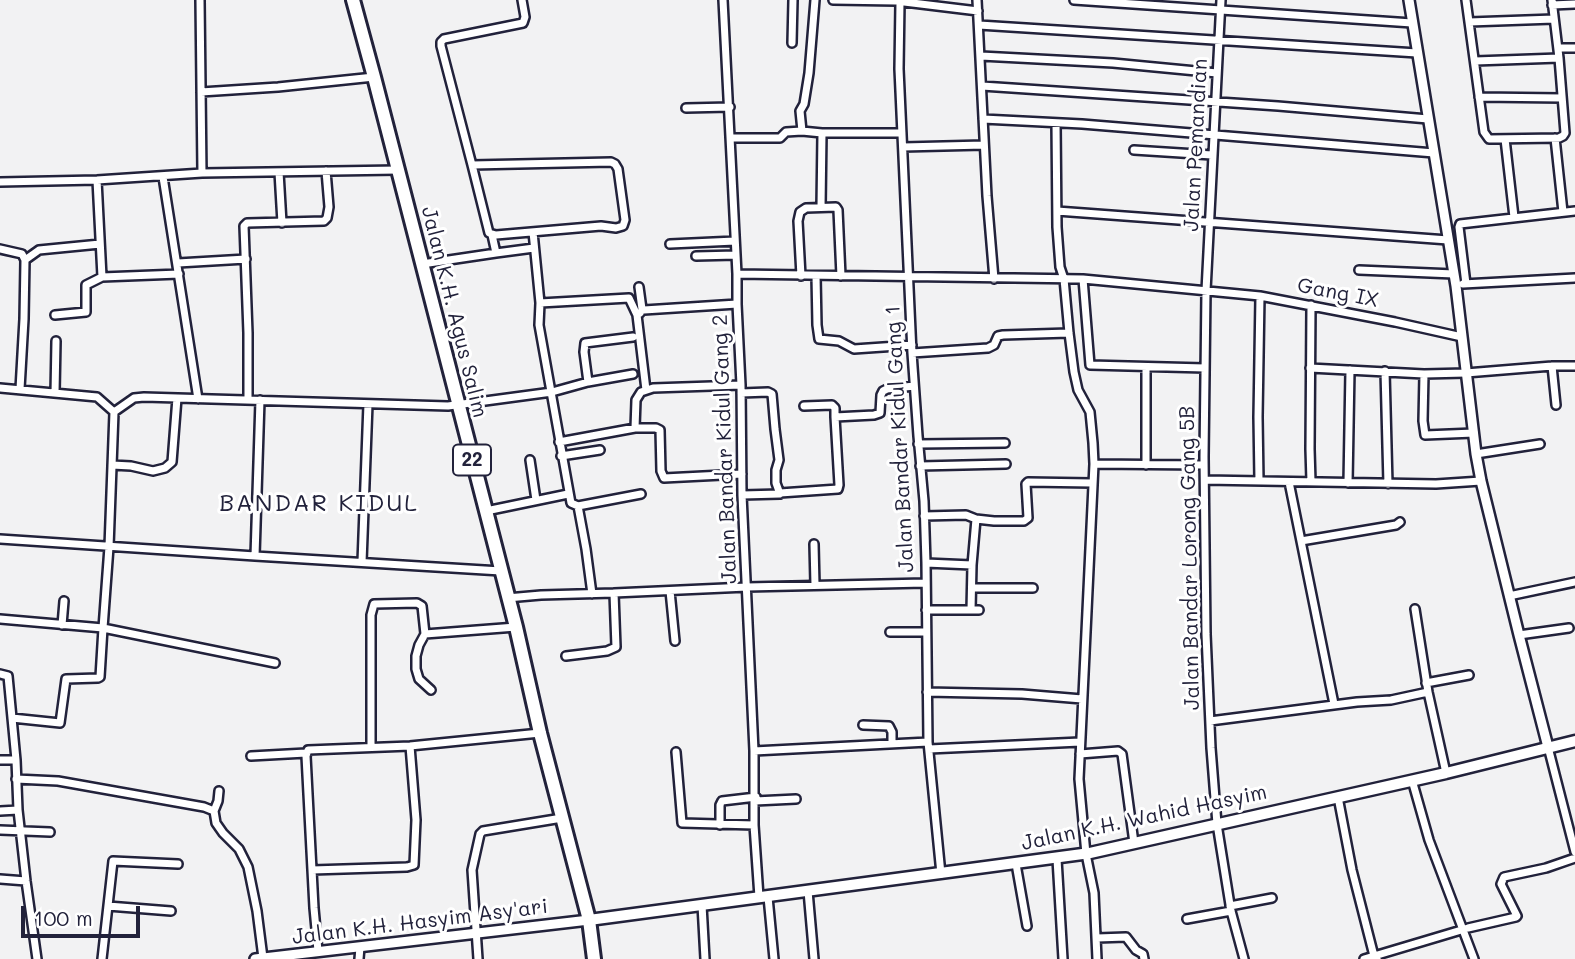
<!DOCTYPE html>
<html>
<head>
<meta charset="utf-8">
<style>
	body { margin:0 }
	#map { position:relative; width:1575px; height:959px; overflow:hidden; background:#f2f2f3; font-family:Mali,sans-serif }
	canvas { display:block }
	.scale { position:absolute; left:21px; top:906px; width:119px; height:32px; box-sizing:border-box; border:4px solid #22223b; border-top:0; padding-left:9px; font-size:21px; line-height:24px; white-space:nowrap; color:#22223b; -webkit-text-stroke:5px #fff; paint-order:stroke }
</style>
</head>
<body>
<div id="map">
<canvas width="1575" height="959"></canvas>
<div class="scale">100 m</div>
</div>
<script>
const c = document.querySelector('canvas').getContext('2d');
c.lineJoin = 'round';
const toPath = rows => new Path2D(rows.map(r => 'M' + r).join(''));
function trace(path, color, width, dash) { c.strokeStyle = color; c.lineWidth = width; c.lineCap = dash ? 'butt' : 'round'; c.setLineDash(dash || []); c.stroke(path); }
function label(font, color, halo, rows, align = 'center') {
  c.font = font + ' Mali,sans-serif'; c.lineWidth = 6; c.setLineDash([]); c.textBaseline = 'middle'; c.strokeStyle = halo; c.fillStyle = color; for (const [text, x, y, turn = 0] of rows) {
    c.save(); c.translate(x, y); c.rotate((+turn || 0) * Math.PI / 180); c.textAlign = isNaN(turn) ? turn : align; if (halo) c.strokeText(text, 0, 0); c.fillText(text, 0, 0); c.restore();
  }
}
const minor = toPath([
	[200,0,202,173],
	[723,0,737,274,737,304,741,385,742,495,754,751,754,825,759,897],
	[833,0,896,1,978,11],
	[977,0,987,196,994,279],
	[1074,0,1412,23],
	[1221,0,1206,291,1204,457,1206,634,1211,748,1217,824,1231,911,1244,959],
	[1466,0,1484,132,1489,139,1559,138,1563,136,1565,133,1559,58,1552,0],
	[900,2,899,69,912,353,918,436,924,501,926,563,928,742,941,874],
	[1552,5,1575,4],
	[1469,22,1554,19],
	[979,25,1417,53],
	[792,43,793,0],
	[1558,48,1575,48],
	[981,56,1113,63,1217,73],
	[1475,61,1559,58],
	[982,86,1278,106,1428,119],
	[201,92,278,87,374,77],
	[1479,97,1562,98],
	[686,108,730,107],
	[983,119,1082,124,1434,153],
	[1056,123,1057,227,1060,267,1064,279,1069,333,1074,372,1078,390,1090,412,1093,443,1094,464,1079,779,1086,854,1094,893,1097,959],
	[802,131,800,111,804,104,809,73,815,0],
	[731,138,780,138,786,132,802,131,822,133,902,133],
	[1555,138,1563,212],
	[1505,139,1514,217],
	[903,147,984,145],
	[1134,150,1212,155],
	[472,165,611,162,615,164,618,169,625,220,623,226,616,228,601,226,496,235,489,233,472,165,441,46,441,42,444,39,523,23,525,17,522,0],
	[279,172,282,223],
	[163,177,198,399],
	[97,180,102,277,179,274],
	[0,182,97,180,202,173,398,170],
	[821,207,822,133],
	[1057,211,1448,240],
	[533,232,540,303,539,325,571,503,578,506,641,494],
	[670,244,735,241],
	[0,249,22,254,25,260],
	[496,253,534,248],
	[696,256,736,255],
	[178,263,246,259],
	[422,264,496,253,492,235],
	[1359,270,1454,274],
	[737,274,1083,279,1260,296,1395,322,1462,337],
	[801,276,798,221,800,212,806,208,836,207,838,210,841,276],
	[816,276,817,325,819,339,839,341,854,349,912,345],
	[1083,279,1090,365,1205,368],
	[1463,284,1575,278],
	[1466,284,1459,227,1460,224,1575,211],
	[639,287,642,309,644,310,737,304],
	[540,303,629,298,637,315],
	[1311,305,1310,449,1311,482],
	[640,313,637,315,646,390],
	[55,315,86,312,86,285,102,277],
	[912,353,988,348,994,345,998,336,1003,335,1069,333],
	[1552,366,1556,405],
	[1146,367,1146,465],
	[1310,368,1424,374,1423,421,1425,435,1474,433],
	[1385,371,1388,484],
	[1424,374,1466,373,1552,366,1575,366],
	[588,382,584,352,585,343,633,337],
	[0,388,97,397,114,412,134,398,144,397,448,406,552,392,588,382,633,374],
	[20,389,24,319,25,260,39,250,100,244],
	[55,393,56,341],
	[741,393,768,392,772,394,775,429,779,460,776,470,776,483,780,494,742,495],
	[248,400,248,333,244,226,247,223,324,221,327,218,329,207,326,171],
	[804,406,832,405,835,408,835,417,874,415,880,413,881,395,883,391,887,389,914,386],
	[635,428,636,400,641,392,653,388,741,385],
	[559,442,635,428,656,428,660,430,661,471,664,478,742,474],
	[918,444,1005,443],
	[1476,454,1540,444],
	[561,456,600,450],
	[530,460,536,500],
	[1094,464,1204,465],
	[112,465,131,466,153,471,165,468,172,462,177,398],
	[920,466,1006,464],
	[1205,480,1436,484,1481,481],
	[1259,481,1258,417,1260,296],
	[1289,482,1334,704],
	[1348,483,1350,370],
	[780,493,838,489,839,485,835,417],
	[578,506,586,549,592,594],
	[486,511,568,494],
	[924,516,966,515,976,519,994,521,1024,521,1028,518,1026,484,1028,482,1092,483],
	[0,539,255,556,501,571],
	[1301,541,1396,525,1400,522],
	[814,544,815,585],
	[255,556,260,400],
	[362,562,368,404],
	[926,563,972,565,976,519],
	[972,588,1033,588],
	[670,591,675,641],
	[1509,596,1575,582],
	[507,598,541,595,614,593,747,587,925,583],
	[1415,609,1428,692,1446,773],
	[926,610,979,610],
	[971,610,972,565],
	[0,619,103,628,109,547,114,412],
	[62,625,64,601],
	[890,632,926,632],
	[425,634,516,627],
	[1519,635,1569,628],
	[566,656,607,651,616,647,614,593],
	[0,674,8,676,16,760,18,810,26,881,37,959],
	[1426,683,1469,675],
	[927,692,1022,694,1082,699],
	[12,718,60,723,66,679,98,678,100,677,103,628,275,663],
	[1210,721,1357,702,1391,700,1428,692],
	[863,725,889,726,892,732,892,744],
	[371,747,371,615,374,604,417,603,422,606,425,634,419,645,416,656,416,669,419,679,431,690],
	[1548,747,1575,852],
	[929,749,1080,742],
	[754,751,928,742],
	[676,752,682,823,754,825],
	[1080,754,1118,751,1122,754,1134,843],
	[251,756,306,753],
	[0,760,16,760],
	[16,779,58,781,204,807,214,811,216,823,223,833,239,849,248,867,257,911,263,958],
	[1412,780,1429,840,1474,959],
	[1338,797,1352,870,1374,956,1377,959],
	[755,801,796,799],
	[0,811,18,810],
	[214,811,218,801,219,791],
	[720,825,720,805,722,801,756,797],
	[0,830,50,832],
	[1057,859,1063,959],
	[1016,864,1027,926],
	[312,870,407,867,414,865,416,820,410,746],
	[0,879,26,881],
	[808,891,814,959],
	[768,897,774,959],
	[702,905,705,959],
	[108,906,171,911],
	[1230,906,1272,898],
	[1187,919,1231,911],
	[1097,938,1126,937,1136,950,1143,954,1144,959],
	[318,951,314,908,306,756,308,750,410,746,540,733],
	[102,959,113,861,178,864],
	[359,959,360,947],
	[478,959,472,870,480,834,483,831,562,818],
	[1364,959,1468,928,1516,917,1517,916,1501,884,1504,877,1546,868,1575,858]
]);
const tertiary = toPath([
	[1409,0,1456,286,1476,454,1481,481,1519,635,1548,747],
	[255,959,589,920]
]);
const secondary = toPath([
	[589,920,1090,853,1446,773,1575,741]
]);
const trunk = toPath([
	[353,0,374,77,516,627,540,733,589,920,594,959]
]);
const shields = [
	[472,460,38]
];
const shieldNames = [
	["22",472,460]
];
const streetNames = [
	["Jalan Pemandian",1196,145,-87],
	["Gang IX",1338,293,11],
	["Jalan K.H. Agus Salim",454,312,76],
	["Jalan Bandar Kidul Gang 1",900,439,-93],
	["Jalan Bandar Kidul Gang 2",725,449,-92],
	["Jalan Bandar Lorong Gang 5B",1190,558,-91],
	["Jalan K.H. Wahid Hasyim",1144,818,-12],
	["Jalan K.H. Hasyim Asy'ari",420,922,-7]
];
const quarterNames = [
	["BANDAR KIDUL",319,504]
];
trace(minor, '#22223b', 12);
trace(tertiary, '#22223b', 14);
trace(secondary, '#22223b', 15);
trace(trunk, '#22223b', 18);
trace(minor, '#fff', 7);
trace(tertiary, '#fff', 9);
trace(secondary, '#fff', 10);
trace(trunk, '#fff', 12);
for (const [x, y, w] of shields) { const box = new Path2D(); box.roundRect(x - w / 2, y - 15.5, w, 31, 5); c.fillStyle = '#fff'; c.fill(box); trace(box, '#22223b', 2); }
label('bold 19px', '#22223b', null, shieldNames);
label('21px', '#22223b', '#fff', streetNames);
c.letterSpacing = '2px';
label('24px', '#22223b', '#fff', quarterNames);
c.letterSpacing = '0px';
</script>
</body>
</html>
